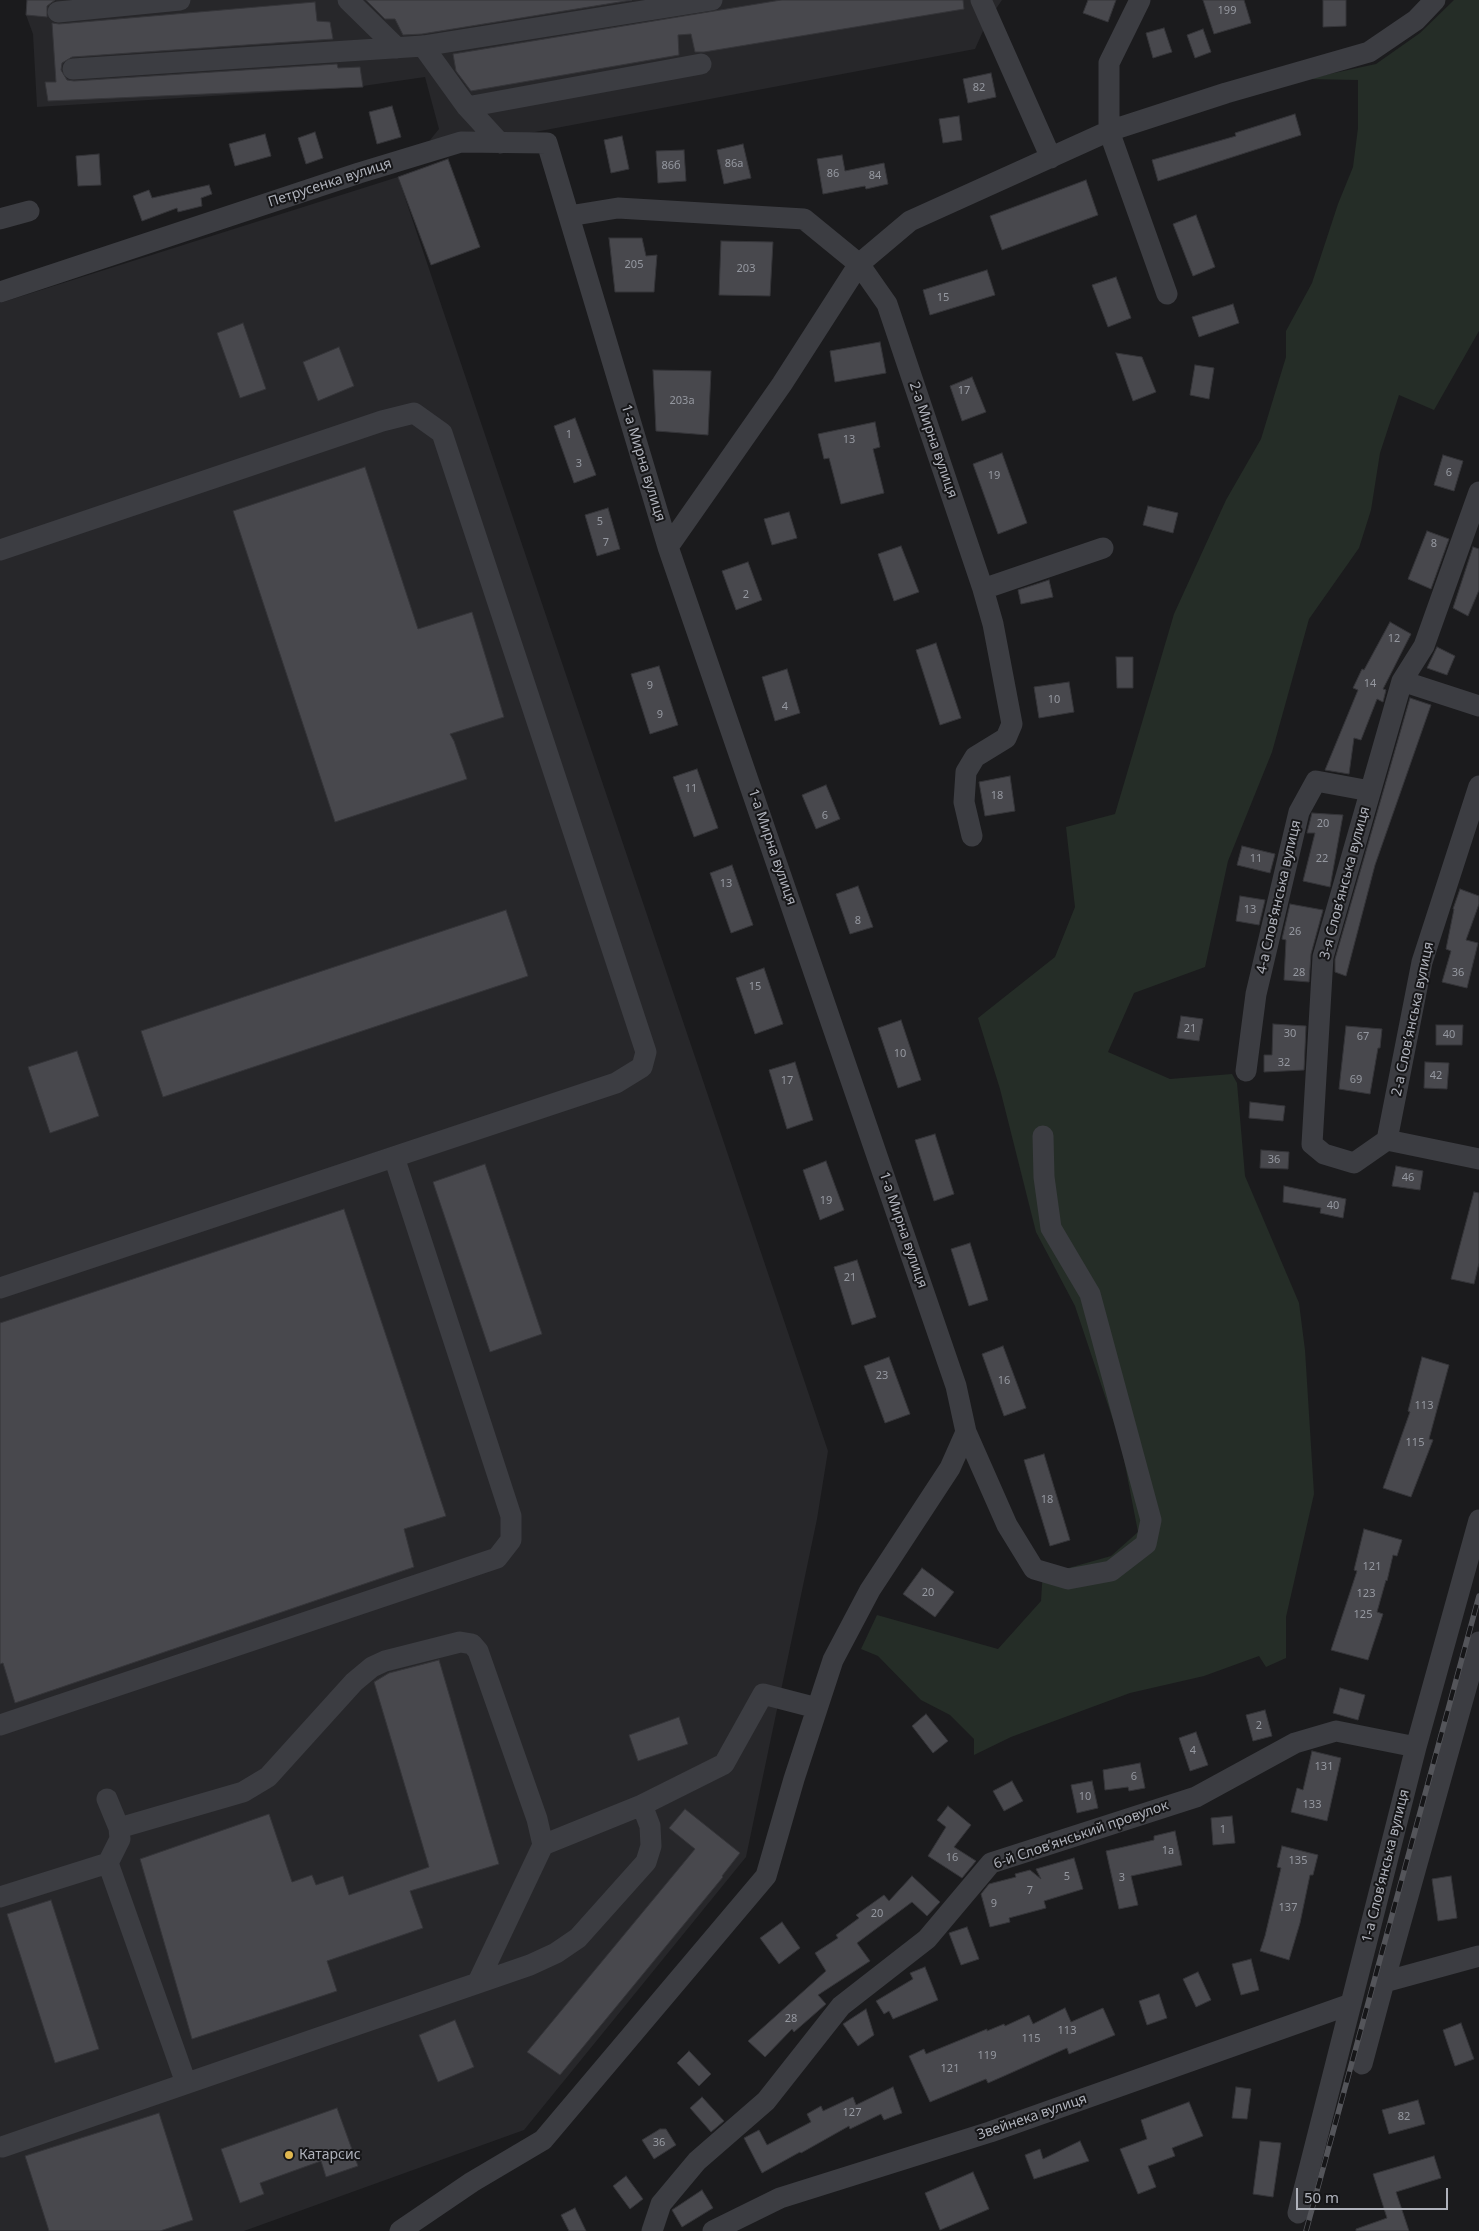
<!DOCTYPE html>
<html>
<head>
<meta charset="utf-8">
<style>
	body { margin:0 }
	#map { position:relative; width:1479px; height:2231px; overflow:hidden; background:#1b1b1d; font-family:"Noto Sans",sans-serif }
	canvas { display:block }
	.scale { position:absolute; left:1296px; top:2188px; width:152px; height:22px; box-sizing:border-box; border:2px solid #afb2bb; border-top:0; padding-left:6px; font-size:15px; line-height:18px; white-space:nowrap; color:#afb2bb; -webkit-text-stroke:4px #161618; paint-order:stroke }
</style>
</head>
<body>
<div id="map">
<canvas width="1479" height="2231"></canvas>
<div class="scale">50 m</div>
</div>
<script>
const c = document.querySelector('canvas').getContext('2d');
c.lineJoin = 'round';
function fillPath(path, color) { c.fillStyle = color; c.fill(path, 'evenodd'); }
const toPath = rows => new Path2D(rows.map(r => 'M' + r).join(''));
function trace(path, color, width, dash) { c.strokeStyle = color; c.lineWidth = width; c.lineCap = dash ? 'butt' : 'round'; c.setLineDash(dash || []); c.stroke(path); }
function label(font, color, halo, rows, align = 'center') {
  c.font = font + ' "Noto Sans",sans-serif'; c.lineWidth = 4; c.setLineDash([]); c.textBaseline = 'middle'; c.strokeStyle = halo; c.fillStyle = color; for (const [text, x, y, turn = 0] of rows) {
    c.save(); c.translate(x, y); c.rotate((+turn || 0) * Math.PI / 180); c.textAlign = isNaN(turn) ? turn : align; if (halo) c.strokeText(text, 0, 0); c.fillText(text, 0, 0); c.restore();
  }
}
const built = toPath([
	[27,0,1002,0,987,22,975,49,519,135,430,140,439,129,425,77,356,87,37,107,33,34,26,15],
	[398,177,828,1451,817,1519,746,1857,524,2130,244,2231,0,2231,0,303]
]);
const green = toPath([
	[1454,0,1479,0,1479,331,1434,410,1399,395,1380,453,1371,510,1359,548,1309,619,1272,752,1228,861,1205,967,1134,993,1108,1052,1170,1079,1232,1074,1237,1083,1245,1176,1299,1303,1305,1350,1314,1494,1286,1617,1286,1658,1266,1667,1259,1656,1204,1676,1130,1693,1011,1737,974,1755,974,1739,950,1715,921,1700,878,1656,861,1649,877,1615,998,1649,1041,1601,1043,1569,1058,1571,1111,1556,1138,1532,1121,1444,1075,1306,1036,1232,1000,1089,978,1018,1055,957,1075,907,1066,827,1115,814,1174,614,1226,500,1261,439,1286,357,1286,331,1312,283,1338,204,1353,167,1358,128,1358,80,1306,79,1376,64,1420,33]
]);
const building = toPath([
	[27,0,55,0,47,6,47,17,26,15,27,0],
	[366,0,632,0,422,34,403,35,395,19,385,19,366,0],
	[781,0,963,0,964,9,704,52,695,52,691,34,678,35,679,55,471,91,456,71,453,54,781,0],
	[1088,0,1116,0,1108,22,1083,13,1088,0],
	[1203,0,1244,0,1251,23,1214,34,1203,0],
	[1323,0,1346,0,1346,26,1323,27,1323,0],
	[315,2,317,21,330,22,333,39,72,57,62,63,61,70,67,80,74,81,337,64,338,68,360,67,363,87,48,101,45,82,56,82,52,23,59,24,315,2],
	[1164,28,1172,52,1153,58,1146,33,1164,28],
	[1203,29,1211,52,1195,58,1187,35,1203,29],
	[991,73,996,97,968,103,963,79,991,73],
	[392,106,401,137,377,144,369,112,392,106],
	[1295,114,1301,135,1158,181,1152,160,1236,136,1235,133,1295,114],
	[959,116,962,140,943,143,939,119,959,116],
	[315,132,323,158,306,164,298,138,315,132],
	[265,134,271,156,235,166,229,144,265,134],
	[622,136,629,169,611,173,604,140,622,136],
	[743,144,751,178,724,184,717,150,743,144],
	[684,150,686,181,658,183,656,151,684,150],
	[99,154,101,185,78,186,76,156,99,154],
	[842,155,845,171,884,163,888,184,866,189,865,186,823,194,817,159,842,155],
	[448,159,480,247,431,265,398,177,448,159],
	[1086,180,1098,215,1002,250,990,216,1086,180],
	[209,185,212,194,201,198,202,206,178,212,177,208,142,221,133,196,149,190,152,198,209,185],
	[1196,215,1215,267,1193,276,1173,224,1196,215],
	[609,238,642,238,646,256,657,255,654,292,615,292,609,238],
	[721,241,773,242,770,296,719,295,721,241],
	[987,270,995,295,930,315,923,290,987,270],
	[1116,277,1131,318,1108,327,1092,285,1116,277],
	[1233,304,1239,323,1199,337,1192,317,1233,304],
	[243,323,266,389,240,398,217,333,243,323],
	[880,342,886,373,835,382,830,351,880,342],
	[339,347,354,386,318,401,303,362,339,347],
	[1116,353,1142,357,1156,392,1133,401,1116,353],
	[1195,365,1214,368,1209,399,1190,395,1195,365],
	[653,370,711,371,708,435,656,431,653,370],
	[972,377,986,412,962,421,950,386,972,377],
	[575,418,596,475,574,483,554,426,575,418],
	[875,422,880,447,873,449,884,493,841,504,829,458,824,459,818,434,875,422],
	[1002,453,1027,523,998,534,973,464,1002,453],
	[1443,455,1463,461,1454,491,1434,485,1443,455],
	[365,467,418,629,472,612,504,717,450,734,454,741,467,779,335,822,233,511,365,467],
	[1148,506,1178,513,1173,533,1143,525,1148,506],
	[608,508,620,549,597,556,585,515,608,508],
	[789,512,797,538,772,545,764,519,789,512],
	[1427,531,1449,539,1431,589,1408,579,1427,531],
	[901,546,919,592,894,601,878,554,901,546],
	[1473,547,1479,549,1479,590,1468,616,1453,608,1473,547],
	[748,562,762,600,736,610,722,571,748,562],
	[1049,580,1053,597,1021,604,1018,590,1049,580],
	[1390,622,1411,634,1383,689,1386,690,1383,702,1377,699,1361,740,1354,738,1349,774,1325,770,1358,690,1353,688,1362,669,1364,670,1390,622],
	[936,643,961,718,940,725,916,650,936,643],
	[1437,647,1455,656,1447,675,1427,668,1437,647],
	[1116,657,1133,657,1133,688,1117,688,1116,657],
	[659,666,678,725,650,734,631,674,659,666],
	[787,669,800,713,775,721,762,677,787,669],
	[1069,682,1074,712,1039,718,1034,687,1069,682],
	[1410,698,1431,705,1375,865,1346,976,1335,972,1335,959,1410,698],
	[697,769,718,828,694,837,673,777,697,769],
	[1010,776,1015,811,985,816,979,782,1010,776],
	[826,785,840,819,816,829,802,795,826,785],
	[1312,813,1343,815,1330,887,1303,881,1315,833,1307,833,1312,813],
	[1242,846,1275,854,1270,873,1237,865,1242,846],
	[732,865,753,925,731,933,710,873,732,865],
	[858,886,873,927,850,934,836,894,858,886],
	[1460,889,1479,896,1479,904,1466,940,1478,943,1467,988,1442,982,1451,951,1446,949,1454,909,1453,909,1460,889],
	[1240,896,1265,900,1259,925,1236,921,1240,896],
	[1290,904,1323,910,1311,954,1309,982,1284,980,1286,940,1282,939,1290,904],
	[506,910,528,976,163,1097,141,1031,506,910],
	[764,968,783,1024,755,1034,736,978,764,968],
	[1181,1016,1203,1019,1199,1041,1177,1038,1181,1016],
	[901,1020,921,1080,898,1088,878,1028,901,1020],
	[1273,1024,1306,1026,1304,1070,1264,1072,1264,1055,1272,1055,1273,1024],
	[1436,1025,1463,1025,1462,1045,1436,1045,1436,1025],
	[1346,1026,1382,1029,1380,1048,1378,1048,1370,1094,1339,1089,1346,1026],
	[77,1051,99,1116,50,1133,28,1067,77,1051],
	[795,1062,813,1120,787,1129,769,1070,795,1062],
	[1425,1062,1449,1063,1447,1089,1424,1088,1425,1062],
	[1250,1102,1285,1106,1283,1121,1249,1118,1250,1102],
	[935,1134,954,1194,934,1201,915,1140,935,1134],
	[1261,1150,1289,1152,1288,1169,1260,1168,1261,1150],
	[826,1161,844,1210,820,1220,803,1170,826,1161],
	[485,1164,542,1334,490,1352,433,1182,485,1164],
	[1396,1166,1423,1171,1420,1190,1392,1186,1396,1166],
	[1284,1186,1346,1199,1343,1218,1320,1213,1321,1208,1283,1202,1284,1186],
	[1474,1192,1479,1193,1479,1263,1474,1284,1451,1279,1474,1192],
	[344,1209,446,1516,404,1529,414,1567,15,1703,3,1663,0,1664,0,1323,344,1209],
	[970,1243,988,1300,969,1306,951,1249,970,1243],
	[857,1260,876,1317,852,1325,834,1267,857,1260],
	[1003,1346,1026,1408,1004,1416,982,1354,1003,1346],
	[889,1357,910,1414,885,1423,864,1366,889,1357],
	[1422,1357,1449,1365,1429,1439,1433,1440,1411,1497,1383,1488,1410,1412,1408,1411,1422,1357],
	[1044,1454,1070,1540,1050,1546,1024,1460,1044,1454],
	[1364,1529,1402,1540,1397,1556,1393,1555,1387,1581,1386,1580,1377,1612,1383,1614,1368,1660,1331,1650,1357,1571,1354,1570,1364,1529],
	[922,1568,954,1592,935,1617,903,1594,922,1568],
	[439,1660,499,1864,410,1891,423,1928,327,1961,337,1991,192,2039,140,1859,269,1814,292,1882,312,1875,316,1885,343,1876,349,1895,429,1867,374,1682,389,1673,439,1660],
	[1340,1688,1365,1695,1358,1720,1333,1713,1340,1688],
	[1265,1710,1272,1736,1253,1741,1246,1715,1265,1710],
	[926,1714,948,1741,933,1753,912,1726,926,1714],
	[679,1717,688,1744,638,1761,629,1735,679,1717],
	[1196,1732,1208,1765,1190,1771,1179,1738,1196,1732],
	[1312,1751,1341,1758,1327,1821,1291,1812,1297,1788,1303,1790,1312,1751],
	[1140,1763,1145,1788,1129,1791,1128,1787,1105,1790,1103,1770,1140,1763],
	[1012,1781,1023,1801,1004,1811,993,1791,1012,1781],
	[1092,1781,1098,1808,1077,1813,1071,1785,1092,1781],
	[948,1806,971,1825,954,1847,976,1861,962,1878,928,1856,946,1827,937,1820,948,1806],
	[685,1809,740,1853,722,1876,723,1877,560,2075,527,2052,695,1849,669,1828,685,1809],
	[1232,1816,1235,1843,1213,1845,1211,1818,1232,1816],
	[1175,1831,1182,1865,1131,1876,1138,1905,1119,1909,1106,1851,1154,1840,1154,1836,1175,1831],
	[1282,1846,1318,1855,1313,1875,1310,1875,1300,1923,1289,1960,1260,1951,1265,1936,1281,1868,1277,1867,1282,1846],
	[1074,1858,1083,1889,1044,1901,1046,1908,1009,1918,1010,1922,990,1927,981,1894,989,1884,1016,1877,1015,1874,1030,1870,1041,1879,1036,1869,1074,1858],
	[912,1876,940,1902,927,1916,912,1902,857,1943,870,1961,818,1995,826,2004,794,2032,792,2029,765,2057,748,2041,826,1971,815,1953,838,1938,836,1935,859,1918,856,1915,884,1895,889,1901,912,1876],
	[1451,1876,1457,1918,1438,1921,1432,1879,1451,1876],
	[51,1900,99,2049,55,2063,7,1914,51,1900],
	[782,1922,800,1948,779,1964,760,1938,782,1922],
	[967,1927,979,1959,961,1965,949,1933,967,1927],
	[1251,1959,1259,1990,1241,1995,1232,1964,1251,1959],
	[925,1967,938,2000,893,2019,889,2011,884,2014,876,2001,913,1979,910,1973,925,1967],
	[1198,1972,1211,2000,1196,2007,1183,1979,1198,1972],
	[1159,1994,1167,2018,1147,2025,1139,2001,1159,1994],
	[1065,2008,1071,2022,1103,2008,1115,2035,1069,2054,1067,2048,1004,2076,988,2083,986,2079,930,2102,909,2056,924,2049,926,2054,987,2029,987,2031,1004,2024,1005,2026,1029,2015,1033,2024,1065,2008],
	[866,2009,874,2035,858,2046,843,2024,866,2009],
	[455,2020,474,2067,438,2082,419,2035,455,2020],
	[1461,2023,1474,2059,1455,2066,1443,2030,1461,2023],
	[689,2051,711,2074,699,2086,677,2063,689,2051],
	[893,2087,902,2113,884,2120,881,2114,850,2129,849,2126,801,2153,800,2152,762,2173,744,2138,759,2130,767,2145,811,2122,807,2114,821,2106,823,2111,853,2097,856,2105,893,2087],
	[1236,2087,1251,2089,1247,2119,1232,2118,1236,2087],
	[702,2097,724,2121,711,2132,690,2108,702,2097],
	[1418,2100,1425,2124,1389,2134,1382,2110,1418,2100],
	[1189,2102,1203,2136,1172,2148,1175,2156,1148,2166,1156,2187,1138,2194,1120,2149,1147,2139,1141,2120,1189,2102],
	[337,2108,358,2166,326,2177,321,2161,260,2183,264,2194,240,2203,221,2149,337,2108],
	[159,2113,193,2220,160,2231,49,2231,25,2156,159,2113],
	[660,2129,666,2129,676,2145,654,2159,642,2140,660,2129],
	[1080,2141,1089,2161,1034,2179,1025,2155,1040,2149,1043,2159,1080,2141],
	[1260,2141,1281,2143,1273,2197,1253,2194,1260,2141],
	[1434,2156,1441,2178,1396,2192,1409,2231,1356,2231,1356,2229,1387,2218,1373,2174,1434,2156],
	[973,2172,989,2209,940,2230,925,2193,973,2172],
	[626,2176,643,2199,630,2209,613,2186,626,2176],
	[702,2190,713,2208,682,2227,672,2210,702,2190],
	[575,2208,586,2231,569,2231,561,2215,575,2208]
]);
const minor = toPath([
	[348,0,397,48],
	[981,0,1051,158],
	[1140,0,1109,63,1109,131,1167,294],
	[58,12,180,0],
	[423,46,467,107,500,143],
	[73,69,423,46,712,0],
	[467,107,701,64],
	[569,216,618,208,804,219,859,264,887,304,983,589,993,624,1012,724,1006,738,975,757,966,772,964,802,972,836],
	[0,219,29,211],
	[0,292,359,173,461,142,547,143,668,547,956,1386,966,1432,1007,1525,1034,1569,1068,1579,1111,1571,1146,1544,1151,1520,1090,1294,1051,1228,1044,1177,1043,1136],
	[1479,492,1424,646,1402,681,1323,957,1312,1144,1324,1154,1354,1163,1387,1140,1479,1159],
	[668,547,782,384,859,264,910,221,1109,131,1226,93,1369,52,1416,20,1435,0],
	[0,550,382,421,414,413,442,433,646,1052,642,1067,616,1083,0,1288],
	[983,589,1103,548],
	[1402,681,1479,706],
	[1246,1071,1256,994,1299,812,1316,781,1370,791],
	[1387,1140,1422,962,1479,786],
	[0,1725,497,1558,511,1540,511,1516,394,1157],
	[107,1799,119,1828,120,1839,108,1863],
	[642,1805,724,1764,763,1694,817,1708],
	[119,1828,243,1792,268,1777,354,1682,372,1667,385,1661,460,1642,472,1644,478,1651,537,1819,543,1845,478,1982],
	[0,1897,108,1863,186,2083],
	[1384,1982,1479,1642],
	[1362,2064,1384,1982,1479,1956],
	[2,2147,530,1965,556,1953,578,1938,646,1862,651,1846,650,1826,642,1805,543,1845],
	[1298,2213,1416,1747,1479,1520],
	[400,2231,472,2182,543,2140,766,1876,794,1779,833,1660,870,1590,950,1468,966,1432],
	[652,2231,661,2204,697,2161,766,2101,841,2006,927,1939,991,1863,1196,1797,1295,1743,1336,1731,1416,1747],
	[713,2231,780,2198,990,2132,1351,2004]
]);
const rail = toPath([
	[1306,2231,1479,1596]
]);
const markers = [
	[289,2155,5,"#e0b750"]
];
const numberNames = [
	["199",1227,11],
	["82",979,88],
	["86а",734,164],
	["86б",671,166],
	["86",833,174],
	["84",875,176],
	["205",634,265],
	["203",746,269],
	["15",943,298],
	["17",964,391],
	["203а",682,401],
	["1",569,435],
	["13",849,440],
	["3",579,464],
	["6",1449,473],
	["19",994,476],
	["5",600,522],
	["7",606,543],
	["8",1434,544],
	["2",746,595],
	["12",1394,639],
	["14",1370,684],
	["9",650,686],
	["10",1054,700],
	["4",785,707],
	["9",660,715],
	["11",691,789],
	["18",997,796],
	["6",825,816],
	["20",1323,824],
	["11",1256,859],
	["22",1322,859],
	["13",726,884],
	["13",1250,910],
	["8",858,921],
	["26",1295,932],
	["28",1299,973],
	["36",1458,973],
	["15",755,987],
	["21",1190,1029],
	["30",1290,1034],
	["40",1449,1035],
	["67",1363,1037],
	["10",900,1054],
	["32",1284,1063],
	["42",1436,1076],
	["69",1356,1080],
	["17",787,1081],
	["36",1274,1160],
	["46",1408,1178],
	["19",826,1201],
	["40",1333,1206],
	["21",850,1278],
	["23",882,1376],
	["16",1004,1381],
	["113",1424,1406],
	["115",1415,1443],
	["18",1047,1500],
	["121",1372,1567],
	["20",928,1593],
	["123",1366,1594],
	["125",1363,1615],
	["2",1259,1726],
	["4",1193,1751],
	["131",1324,1767],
	["6",1134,1777],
	["10",1085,1797],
	["133",1312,1805],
	["1",1223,1830],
	["1а",1168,1851],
	["16",952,1858],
	["135",1298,1861],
	["5",1067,1877],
	["3",1122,1878],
	["7",1030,1891],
	["9",994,1904],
	["137",1288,1908],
	["20",877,1914],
	["28",791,2019],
	["113",1067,2031],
	["115",1031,2039],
	["119",987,2056],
	["121",950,2069],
	["127",852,2113],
	["82",1404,2117],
	["36",659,2143]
];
const streetNames = [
	["Петрусенка вулиця",330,183,-18],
	["2-а Мирна вулиця",933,440,71],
	["1-а Мирна вулиця",643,463,73],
	["1-а Мирна вулиця",772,847,71],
	["3-я Слов’янська вулиця",1345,883,-75],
	["4-а Слов’янська вулиця",1279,897,-77],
	["2-а Слов’янська вулиця",1413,1019,-78],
	["1-а Мирна вулиця",903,1230,71],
	["6-й Слов’янський провулок",1081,1835,-19],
	["1-а Слов’янська вулиця",1386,1866,-76],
	["Звейнека вулиця",1032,2117,-19]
];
const poiNames = [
	["Катарсис",299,2155]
];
fillPath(built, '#27272a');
fillPath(green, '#252d27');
fillPath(building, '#48484d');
trace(building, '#353539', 1);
trace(minor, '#3c3d42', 21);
trace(rail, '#54555a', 5.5);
trace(rail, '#161618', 4, [11]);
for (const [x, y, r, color] of markers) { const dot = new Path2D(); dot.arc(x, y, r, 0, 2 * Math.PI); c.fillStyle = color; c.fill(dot); trace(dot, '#161618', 2); }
label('11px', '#9598a0', null, numberNames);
label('14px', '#afb2bb', '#161618', streetNames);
label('14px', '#afb2bb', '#161618', poiNames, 'left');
</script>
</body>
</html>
